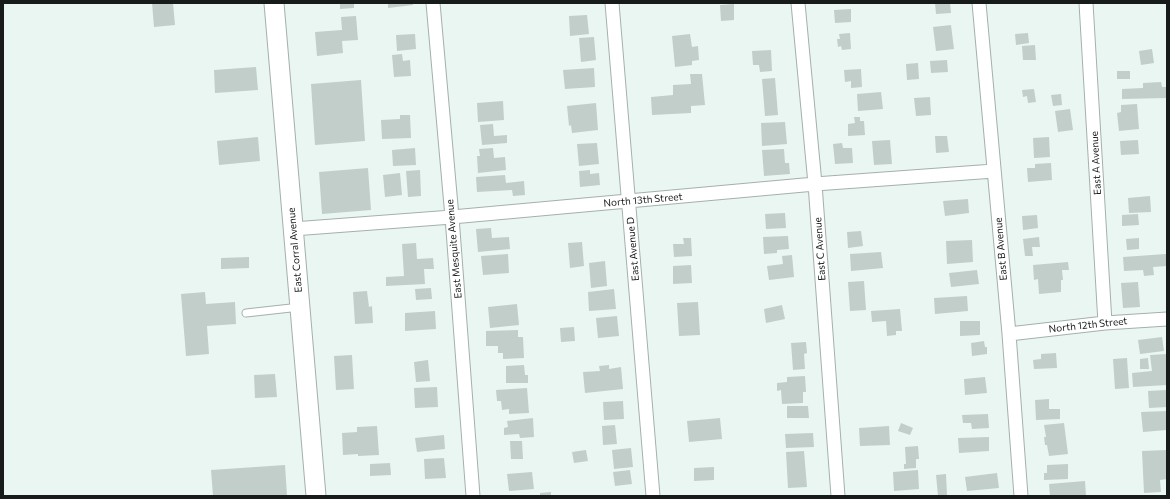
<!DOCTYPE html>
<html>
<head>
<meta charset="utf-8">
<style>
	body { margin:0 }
	#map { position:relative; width:1170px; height:499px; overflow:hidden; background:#eaf6f2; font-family:Commissioner,sans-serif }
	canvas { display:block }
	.frame { position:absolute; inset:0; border:4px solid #171b19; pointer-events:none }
</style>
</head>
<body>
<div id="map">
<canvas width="1170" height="499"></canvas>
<div class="frame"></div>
</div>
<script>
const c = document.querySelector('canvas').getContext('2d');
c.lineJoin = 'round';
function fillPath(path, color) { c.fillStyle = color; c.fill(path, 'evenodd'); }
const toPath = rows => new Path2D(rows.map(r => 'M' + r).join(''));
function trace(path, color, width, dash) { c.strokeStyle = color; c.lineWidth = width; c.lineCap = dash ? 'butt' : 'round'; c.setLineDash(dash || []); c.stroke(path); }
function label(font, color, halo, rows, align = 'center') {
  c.font = font + ' Commissioner,sans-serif'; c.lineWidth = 3; c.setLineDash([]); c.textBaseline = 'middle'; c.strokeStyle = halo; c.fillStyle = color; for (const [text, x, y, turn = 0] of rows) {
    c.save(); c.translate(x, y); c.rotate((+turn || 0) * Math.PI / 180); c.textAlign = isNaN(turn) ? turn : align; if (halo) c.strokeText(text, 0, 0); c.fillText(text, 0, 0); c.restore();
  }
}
const building = toPath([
	[152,3,173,3,175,25,154,27],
	[340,3,354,3,354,8,340,9],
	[388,3,413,3,413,5,388,8],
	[935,3,950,3,951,13,936,14],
	[734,4,734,20,721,21,720,5],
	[851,9,851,22,835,23,834,10],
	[587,15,589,34,570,36,569,16],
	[356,16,358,40,342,41,343,53,317,56,315,32,342,30,341,17],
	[951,25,954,49,936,51,933,27],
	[850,33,851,49,842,50,841,46,838,47,837,39,840,39,839,34],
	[1028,33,1029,43,1016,45,1015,34],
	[415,34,416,49,397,51,396,35],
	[690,34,692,47,698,46,699,60,692,61,692,65,675,67,672,36],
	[594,37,596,60,581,62,579,38],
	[1035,45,1036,60,1023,60,1022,46],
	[1152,49,1154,63,1141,65,1139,51],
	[771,50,772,71,760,72,759,65,753,65,752,51],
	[402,54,403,61,410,60,411,76,394,77,392,55],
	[947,60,948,72,931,73,930,61],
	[918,63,919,79,907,80,906,64],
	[256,67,258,90,215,93,214,70],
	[594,68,595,87,565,89,563,70],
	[861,69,862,87,851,88,851,81,845,82,844,70],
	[1117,71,1130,71,1130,79,1117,79],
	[690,74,702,74,705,105,691,106,691,113,652,115,651,97,673,95,673,85,691,84],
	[775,78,778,115,765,116,762,79],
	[361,80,365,141,315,145,311,84],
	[1161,82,1162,87,1167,87,1167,98,1122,99,1122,89,1143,88,1143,83],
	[1034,89,1036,102,1028,103,1027,96,1023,97,1022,90],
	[881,92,883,109,858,111,857,94],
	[1061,94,1062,105,1053,106,1051,95],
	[930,97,931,115,916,116,914,98],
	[503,101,504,120,478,122,477,103],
	[596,103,598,130,572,133,571,125,569,126,567,106],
	[1137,104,1139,129,1119,131,1117,113,1121,112,1121,105],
	[1070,109,1073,130,1058,132,1055,111],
	[400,115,410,115,411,138,382,139,381,120,400,119],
	[854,117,860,117,860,121,864,121,865,135,848,136,848,124,855,123],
	[785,122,787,144,762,146,761,123],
	[493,124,494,136,507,135,507,143,482,145,480,125],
	[935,136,947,136,949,152,936,153],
	[258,137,260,161,219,165,217,141],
	[1049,137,1050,157,1034,158,1033,138],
	[890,140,892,164,874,165,872,141],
	[1138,140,1139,154,1121,155,1120,141],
	[597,143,599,164,579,166,577,144],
	[842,143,843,148,852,148,853,163,835,164,833,144],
	[415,148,416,165,393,166,392,150],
	[493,148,494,158,505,157,506,170,478,173,477,156,480,156,479,149],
	[784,149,785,163,789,163,790,174,764,176,762,150],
	[1051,163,1052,180,1028,182,1027,168,1035,168,1035,164],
	[368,168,371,210,322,214,319,172],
	[420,170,421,196,408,197,406,171],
	[590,170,590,174,599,173,600,185,580,187,579,171],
	[400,173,402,195,385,197,383,175],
	[505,175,506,183,524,181,525,195,513,196,512,190,477,192,476,177],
	[1150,196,1151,212,1129,213,1128,198],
	[968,199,969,213,945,216,943,201],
	[785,213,786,228,766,229,765,214],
	[1138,214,1139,225,1122,226,1122,215],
	[1037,215,1038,228,1023,230,1022,216],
	[491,228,492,238,509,237,510,249,478,252,476,229],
	[861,231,863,246,848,248,847,232],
	[788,236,789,249,777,250,777,253,764,254,763,237],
	[1039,237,1040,247,1032,247,1033,256,1025,256,1023,239],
	[683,238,691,238,692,256,674,257,673,244,684,244],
	[1139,238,1139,249,1127,250,1126,239],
	[972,240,973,262,947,264,946,241],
	[582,242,584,266,570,268,568,243],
	[416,243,417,259,433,258,434,269,424,269,425,284,386,286,386,277,404,276,402,244],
	[881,252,883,268,851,271,850,254],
	[508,254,509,273,483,275,481,256],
	[1166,254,1167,266,1153,267,1154,275,1144,276,1143,270,1124,271,1123,257],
	[792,255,794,277,769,280,767,266,783,264,782,256],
	[249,257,249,268,221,269,221,258],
	[605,261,607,286,591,288,589,263],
	[1068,262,1069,270,1062,270,1063,280,1061,280,1061,292,1039,294,1038,279,1034,280,1033,265],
	[691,265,692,283,673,284,673,266],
	[977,270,979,284,951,287,949,273],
	[864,281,866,310,850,311,848,282],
	[1138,282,1140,307,1123,308,1121,283],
	[431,288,432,299,416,300,415,289],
	[614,289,616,309,589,311,588,292],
	[367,291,369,307,372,306,373,323,355,324,353,292],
	[205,292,206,304,235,302,236,324,207,326,209,354,186,356,181,294],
	[967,296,968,311,935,314,934,298],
	[698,302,700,335,679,336,677,303],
	[517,304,519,325,490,328,488,307],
	[782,305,785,319,766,323,764,309],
	[900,309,902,331,896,331,896,335,887,336,886,321,872,322,871,311],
	[435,311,436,329,405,331,405,313],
	[617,316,619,336,598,338,596,318],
	[960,321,980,321,980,335,960,336],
	[574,327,575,341,561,342,560,328],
	[518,330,518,337,523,337,524,358,503,359,503,353,498,353,498,346,486,346,486,331],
	[1162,337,1164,351,1140,354,1138,340],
	[984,341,985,347,987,347,987,354,972,356,971,343],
	[806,342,807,353,804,354,805,369,793,370,791,343],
	[1056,353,1057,368,1034,369,1033,360,1041,359,1041,354],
	[1167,354,1167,385,1133,387,1132,373,1152,371,1150,355],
	[352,355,354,389,336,390,334,356],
	[1127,358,1129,388,1115,389,1113,359],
	[1148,358,1149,369,1140,369,1140,359],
	[428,360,430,381,416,382,414,362],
	[524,365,525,375,528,375,528,383,506,383,506,366],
	[609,365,609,369,621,367,623,389,585,393,583,372,600,371,599,366],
	[275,374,277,397,255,398,254,375],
	[805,376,806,392,803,392,803,403,782,404,781,390,777,391,777,383,787,382,787,377],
	[985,377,987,393,965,395,964,379],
	[437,387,438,407,415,408,414,388],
	[527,388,529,413,509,414,509,409,502,410,501,401,497,401,496,390],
	[1167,390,1167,407,1149,408,1148,391],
	[1049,399,1049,409,1060,409,1060,419,1036,420,1035,400],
	[623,401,624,419,604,420,603,402],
	[787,406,808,406,809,418,787,418],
	[1167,411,1167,430,1143,432,1141,412],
	[988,414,989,428,972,429,971,423,963,423,962,415],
	[533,418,534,437,520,438,519,434,504,435,504,428,508,427,507,421],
	[720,418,722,439,689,442,687,421],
	[901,423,913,428,910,435,898,431],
	[1064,423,1068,454,1049,456,1047,445,1045,445,1044,437,1046,437,1044,425],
	[615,425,617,444,603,445,602,426],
	[377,426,379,455,358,456,358,454,343,455,342,433,357,432,357,427],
	[889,426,890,445,860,446,859,428],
	[813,433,814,447,786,448,785,434],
	[444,435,445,449,417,452,415,438],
	[989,437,989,451,959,453,958,438],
	[510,441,522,441,523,459,511,459],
	[918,446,919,459,916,459,916,468,904,469,904,464,906,464,905,447],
	[631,448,633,467,614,469,612,450],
	[586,450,588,461,574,463,572,452],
	[1167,450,1167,479,1160,480,1161,492,1144,493,1142,451],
	[804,451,807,487,788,488,786,452],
	[444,458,446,478,425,479,424,459],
	[390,463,391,475,370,476,370,464],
	[1068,464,1068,479,1044,480,1044,473,1047,473,1047,465],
	[285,465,287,496,213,496,211,470],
	[714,467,714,480,694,481,694,468],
	[630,470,632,484,615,486,613,472],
	[918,470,919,489,894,491,893,472],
	[532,472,534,489,509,491,507,474],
	[997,473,999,488,967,491,965,477],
	[946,474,947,495,938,496,936,475],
	[1085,481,1086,496,1050,496,1049,484],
	[551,492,551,496,540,496,540,493]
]);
const service = toPath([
	[246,313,300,307]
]);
const minor = toPath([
	[433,3,452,217,473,496],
	[612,3,653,496],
	[798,3,815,184,838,496],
	[979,3,1009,334,1021,496],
	[1086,3,1105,323],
	[293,229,452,217,815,184,994,171],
	[1009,334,1105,323,1167,319]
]);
const secondary = toPath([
	[274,3,316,496]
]);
const streetNames = [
	["East A Avenue",1096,163,-93],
	["North 13th Street",643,200,-5],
	["East Mesquite Avenue",454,249,-95],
	["East Avenue D",633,249,-95],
	["East C Avenue",820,249,-94],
	["East B Avenue",1001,249,-95],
	["East Corral Avenue",295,250,-95],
	["North 12th Street",1088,325,-6]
];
fillPath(building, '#c2ceca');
trace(service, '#a5b0ac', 9);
trace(minor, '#a5b0ac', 15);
trace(secondary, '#a5b0ac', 21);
trace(service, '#fff', 7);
trace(minor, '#fff', 13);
trace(secondary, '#fff', 19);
label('10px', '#171b19', '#fff', streetNames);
</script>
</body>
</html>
